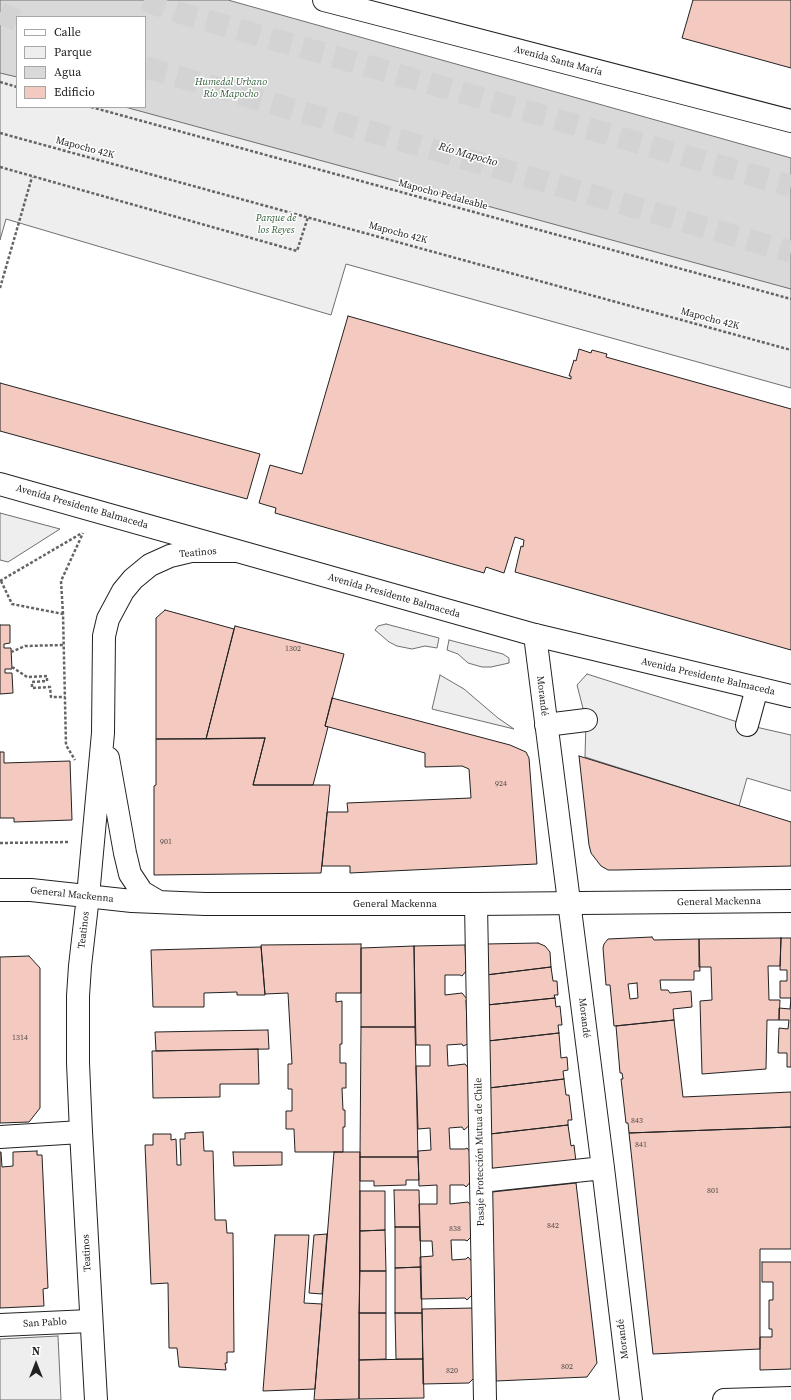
<!DOCTYPE html>
<html>
<head>
<meta charset="utf-8">
<style>
	body { margin:0 }
	#map { position:relative; width:791px; height:1400px; overflow:hidden; background:#fff; font-family:"Source Serif 4",serif }
	canvas { display:block }
	.legend { position:absolute; left:16px; top:16px; width:130px; height:92px; box-sizing:border-box; background:#fff; border:1px solid #a7a7a7; margin:0; padding:5px 7px; list-style:none; font-size:12px; color:#222 }
	.legend li { display:flex; align-items:center; gap:8px; height:20px }
	.legend b { width:20px; border:1px solid #a7a7a7 }
	.north { position:absolute; left:16px; top:1344px; width:40px; height:40px; -webkit-text-stroke:3px #fff; paint-order:stroke; rotate:0deg; font-size:11px; font-weight:700; line-height:16px; text-align:center; color:#222 }
	.north::after { content:''; display:block; margin:auto; width:14px; height:18px; background:#222; clip-path:polygon(50% 0,100% 100%,50% 72%,0 100%) }
</style>
</head>
<body>
<div id="map">
<canvas width="791" height="1400"></canvas>
<ul class="legend">
<li><b style="height:5px;background:#fff"></b>Calle</li>
<li><b style="height:11px;background:#eee"></b>Parque</li>
<li><b style="height:11px;background:#d9d9d9"></b>Agua</li>
<li><b style="height:11px;background:#f3c9c0"></b>Edificio</li>
</ul>
<div class="north">N</div>
</div>
<script>
const c = document.querySelector('canvas').getContext('2d');
c.lineJoin = 'round';
function fillPath(path, color) { c.fillStyle = color; c.fill(path, 'evenodd'); }
const toPath = rows => new Path2D(rows.map(r => 'M' + r).join(''));
function trace(path, color, width, dash) { c.strokeStyle = color; c.lineWidth = width; c.lineCap = dash ? 'butt' : 'round'; c.setLineDash(dash || []); c.stroke(path); }
function label(font, color, halo, rows, align = 'center') {
  c.font = font + ' "Source Serif 4",serif'; c.lineWidth = 3; c.setLineDash([]); c.textBaseline = 'middle'; c.strokeStyle = halo; c.fillStyle = color; for (const [text, x, y, turn = 0] of rows) {
    c.save(); c.translate(x, y); c.rotate((+turn || 0) * Math.PI / 180); c.textAlign = isNaN(turn) ? turn : align; if (halo) c.strokeText(text, 0, 0); c.fillText(text, 0, 0); c.restore();
  }
}
const green = toPath([
	[0,0,220,0,791,161,791,388,346,264,331,315,6,219,0,240,0,0],
	[17,17,145,17,145,107,17,107,17,17],
	[0,513,60,529,8,562,0,560,0,513],
	[386,624,439,638,437,648,425,646,412,649,397,646,389,642,375,630,378,626,386,624],
	[449,640,503,654,509,658,509,663,491,667,482,667,468,663,458,654,447,650,449,640],
	[440,675,464,689,498,718,514,729,432,709,440,675],
	[58,1336,61,1400,0,1400,0,1339,58,1336]
]);
const parking = toPath([
	[587,674,747,725,791,735,791,791,747,778,739,806,585,757,586,720,577,685,587,674]
]);
const water = toPath([
	[0,0,228,0,791,158,791,289,125,107,145,107,145,17,17,17,17,77,0,73,0,0]
]);
const building = toPath([
	[693,0,791,0,791,68,682,38,693,0],
	[348,316,571,379,571,376,569,376,574,360,576,361,579,349,591,353,592,350,607,354,606,357,791,409,791,650,515,572,521,546,523,547,524,540,515,537,504,573,486,567,484,573,275,513,276,508,259,503,270,465,302,474,348,316],
	[0,383,260,454,247,499,0,431,0,383],
	[165,610,234,629,206,739,156,739,156,618,165,610],
	[0,625,10,625,10,643,4,644,4,648,11,648,12,669,5,669,5,673,12,673,13,693,0,694,0,625],
	[235,626,344,654,325,726,328,727,313,785,253,785,265,738,206,739,235,626],
	[332,698,510,745,526,752,529,758,537,864,350,873,350,866,322,866,327,812,348,812,347,803,471,798,469,769,462,766,425,767,425,753,325,726,332,698],
	[265,738,253,785,330,785,321,873,154,875,154,786,156,785,156,739,265,738],
	[0,752,4,752,4,763,70,761,72,820,14,822,14,818,0,818,0,752],
	[579,756,791,822,791,866,618,870,608,870,601,866,591,853,589,845,579,756],
	[652,937,654,940,699,939,700,971,694,971,694,980,660,980,661,990,668,990,670,993,691,991,692,1007,673,1009,674,1020,614,1026,610,985,606,985,603,948,604,944,608,939,652,937],
	[637,983,638,998,630,999,628,984,637,983],
	[781,938,791,938,791,1067,787,1067,787,1053,778,1053,779,1028,788,1029,789,1020,779,1020,779,1008,790,1009,791,998,780,998,780,981,787,981,787,970,780,970,781,938],
	[781,938,780,966,768,966,769,1000,780,1000,779,1020,767,1020,766,1069,702,1074,700,1001,712,1000,711,967,699,967,699,939,781,938],
	[538,943,545,946,550,952,551,967,486,975,486,944,538,943],
	[361,944,361,993,336,993,336,1002,342,1001,342,1044,340,1044,340,1063,346,1063,346,1088,342,1088,343,1110,345,1110,345,1127,343,1127,343,1152,295,1152,294,1129,286,1129,286,1111,292,1111,292,1089,288,1089,288,1064,292,1064,288,993,265,994,261,945,361,944],
	[465,945,466,968,467,970,462,976,460,975,445,975,445,995,462,993,467,999,466,1000,468,1044,463,1046,462,1044,447,1045,448,1066,465,1064,470,1070,468,1071,470,1121,472,1123,464,1130,462,1127,449,1128,450,1149,465,1149,467,1148,471,1153,472,1180,466,1187,464,1185,450,1185,450,1204,468,1202,473,1208,473,1235,467,1241,465,1240,451,1240,452,1260,466,1259,468,1257,476,1266,475,1292,467,1300,465,1298,421,1299,420,1257,433,1256,432,1241,420,1241,419,1204,437,1204,437,1185,419,1186,418,1151,431,1150,430,1128,418,1129,416,1066,430,1066,430,1045,416,1045,414,946,465,945],
	[414,946,415,1027,361,1027,361,948,414,946],
	[261,947,265,995,237,995,237,992,204,993,204,1007,153,1007,151,950,261,947],
	[29,956,40,968,40,1108,29,1122,0,1123,0,957,29,956],
	[551,967,553,981,557,981,558,995,554,995,555,998,487,1005,486,975,551,967],
	[555,998,556,1007,560,1006,562,1025,558,1025,559,1033,488,1041,487,1005,555,998],
	[674,1020,683,1097,791,1092,791,1127,629,1133,628,1123,626,1123,621,1079,623,1079,622,1073,620,1073,616,1026,674,1020],
	[361,1027,415,1027,418,1157,360,1157,361,1027],
	[268,1030,269,1049,156,1051,155,1032,268,1030],
	[559,1033,561,1058,567,1057,568,1070,563,1071,564,1079,489,1088,488,1041,559,1033],
	[258,1049,259,1084,220,1084,220,1097,153,1098,152,1051,258,1049],
	[564,1079,566,1095,569,1095,572,1120,568,1120,568,1125,490,1134,489,1088,564,1079],
	[568,1125,571,1146,574,1145,576,1162,491,1170,490,1134,568,1125],
	[791,1127,791,1249,760,1249,760,1349,653,1354,629,1133,791,1127],
	[203,1132,204,1151,213,1151,215,1220,226,1220,227,1233,233,1233,234,1352,227,1352,227,1363,225,1363,226,1370,179,1367,177,1348,169,1348,168,1283,151,1284,145,1145,153,1145,153,1134,171,1134,171,1140,176,1139,177,1165,181,1165,180,1139,185,1139,185,1133,203,1132],
	[37,1151,37,1155,42,1155,48,1288,43,1289,44,1306,0,1308,0,1152,1,1152,2,1167,13,1166,13,1152,37,1151],
	[233,1152,282,1152,282,1165,234,1166,233,1152],
	[334,1152,360,1152,359,1399,314,1400,334,1152],
	[360,1157,418,1157,419,1180,406,1180,406,1185,374,1186,374,1181,360,1181,360,1157],
	[576,1183,597,1363,587,1377,496,1381,492,1192,576,1183],
	[394,1190,419,1190,420,1227,395,1227,394,1190],
	[360,1191,385,1191,385,1230,360,1231,360,1191],
	[395,1227,420,1227,421,1267,395,1268,395,1227],
	[385,1230,386,1271,360,1271,360,1231,385,1230],
	[327,1234,322,1294,309,1293,314,1235,327,1234],
	[275,1235,309,1235,304,1303,322,1304,315,1389,263,1391,275,1235],
	[762,1262,791,1262,791,1369,760,1370,760,1337,772,1337,772,1329,769,1329,769,1300,773,1300,773,1282,762,1282,762,1262],
	[421,1267,422,1313,395,1313,395,1268,421,1267],
	[360,1271,386,1271,386,1313,359,1313,360,1271],
	[475,1308,476,1376,469,1383,423,1384,422,1309,475,1308],
	[359,1313,386,1313,386,1359,359,1360,359,1313],
	[395,1313,422,1313,423,1359,396,1359,395,1313],
	[423,1359,424,1398,359,1399,359,1360,423,1359]
]);
const highwayTunnel = toPath([
	[144,0,177,12,791,186],
	[0,13,17,20],
	[145,67,791,252]
]);
const path = toPath([
	[0,82,17,87],
	[91,107,791,299],
	[0,133,791,350],
	[0,167,297,251,308,217],
	[0,288,32,177],
	[0,581,82,533],
	[1,581,12,604,63,614,66,745,75,760],
	[63,614,61,581,83,533],
	[11,652,25,646,64,645],
	[12,667,27,677,47,676,47,681,32,682,32,688,50,687,51,697,65,697],
	[0,843,69,842]
]);
const minor = toPath([
	[535,635,603,1168,631,1400],
	[546,725,586,720],
	[747,725,757,688],
	[476,904,485,1400],
	[0,1137,81,1132],
	[481,1181,603,1168],
	[0,1325,90,1321],
	[724,1400,791,1398]
]);
const major = toPath([
	[324,0,791,121],
	[0,484,535,635,791,696],
	[108,758,125,853,130,874,142,892,159,902],
	[0,890,31,890,132,901,205,904,476,904,791,901],
	[96,1400,81,1132,78,1063,78,996,80,966,88,896,103,733,104,636,108,619,123,591,133,579,150,565,170,556,191,551,237,551]
]);
const numberNames = [
	["1302",293,649],
	["924",501,784],
	["901",166,842],
	["1314",20,1038],
	["843",637,1121],
	["841",641,1145],
	["801",713,1191],
	["842",553,1226],
	["838",455,1229],
	["802",567,1367],
	["820",452,1371]
];
const streetNames = [
	["Avenida Santa María",558,61,15],
	["Mapocho 42K",85,148,15],
	["Mapocho Pedaleable",443,195,15],
	["Mapocho 42K",398,233,15],
	["Mapocho 42K",710,319,15],
	["Avenida Presidente Balmaceda",82,507,16],
	["Teatinos",198,553,-5],
	["Avenida Presidente Balmaceda",394,596,16],
	["Avenida Presidente Balmaceda",708,677,13],
	["Morandé",542,696,83],
	["General Mackenna",72,895,6],
	["General Mackenna",719,902,-1],
	["General Mackenna",395,904],
	["Teatinos",84,930,-83],
	["Morandé",584,1018,83],
	["Pasaje Protección Mutua de Chile",480,1152,-91],
	["Teatinos",87,1253,-93],
	["San Pablo",45,1323,-3],
	["Morandé",623,1339,-97]
];
const parkNames = [
	["Humedal Urbano",231,82],
	["Río Mapocho",231,94],
	["Parque de",276,218],
	["los Reyes",276,230]
];
const waterNames = [
	["Río Mapocho",468,155,16]
];
fillPath(green, '#eee');
trace(green, '#6f6f6f', 1);
fillPath(parking, '#ededed');
trace(parking, '#6f6f6f', 1);
fillPath(water, '#d9d9d9');
trace(water, '#6f6f6f', 1);
fillPath(building, '#f3c9c0');
trace(building, '#222', 1);
trace(highwayTunnel, '#d3d3d3', 22, [22, 11]);
trace(minor, '#222', 24);
trace(major, '#222', 24);
trace(path, '#646464', 2.5, [3, 2]);
trace(minor, '#fff', 22);
trace(major, '#fff', 22);
label('8px', '#564c4a', null, numberNames);
label('10px', '#222', '#fff', streetNames);
label('italic 10px', '#2f5e38', '#fff', parkNames);
label('italic 11px', '#222', '#fff', waterNames);
</script>
</body>
</html>
